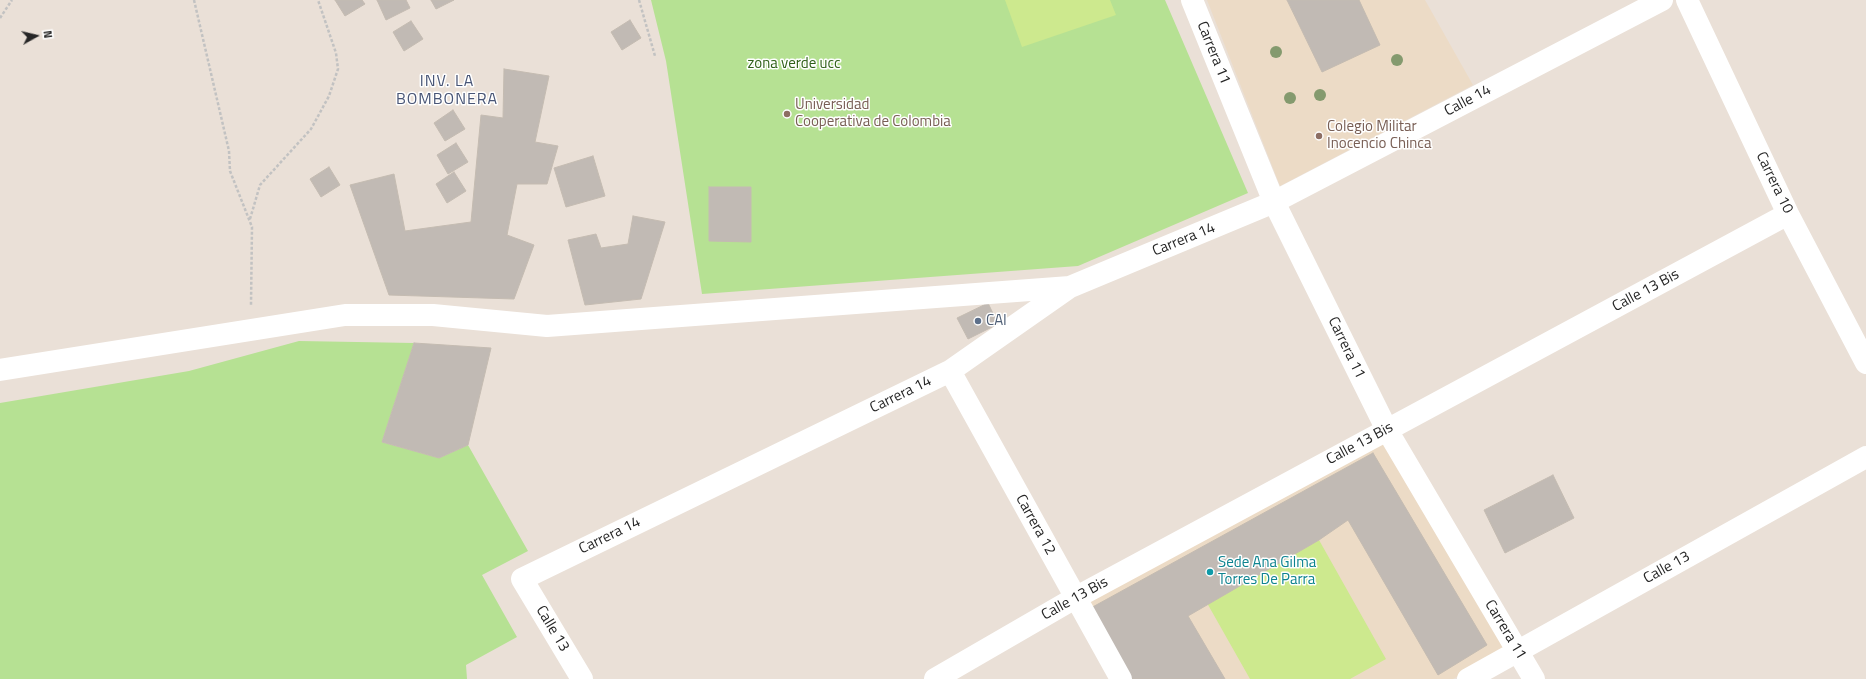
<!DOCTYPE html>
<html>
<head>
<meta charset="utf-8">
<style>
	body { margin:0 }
	#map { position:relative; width:1866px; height:679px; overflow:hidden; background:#eae0d7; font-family:"Titillium Web",sans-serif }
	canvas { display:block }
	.north { position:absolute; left:16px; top:16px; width:40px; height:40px; -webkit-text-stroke:3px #fff; paint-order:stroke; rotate:82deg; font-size:11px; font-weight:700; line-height:16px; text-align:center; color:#262626 }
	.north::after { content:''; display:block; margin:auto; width:14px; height:18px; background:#262626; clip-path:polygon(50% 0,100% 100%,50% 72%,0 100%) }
</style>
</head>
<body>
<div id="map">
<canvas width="1866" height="679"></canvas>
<div class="north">N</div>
</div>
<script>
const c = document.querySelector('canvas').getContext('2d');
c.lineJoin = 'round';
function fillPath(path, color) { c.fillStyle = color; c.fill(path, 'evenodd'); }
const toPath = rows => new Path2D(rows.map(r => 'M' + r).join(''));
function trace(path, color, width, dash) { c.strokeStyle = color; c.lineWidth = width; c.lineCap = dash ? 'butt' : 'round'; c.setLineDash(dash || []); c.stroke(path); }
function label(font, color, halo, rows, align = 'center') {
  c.font = font + ' "Titillium Web",sans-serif'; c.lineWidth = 3; c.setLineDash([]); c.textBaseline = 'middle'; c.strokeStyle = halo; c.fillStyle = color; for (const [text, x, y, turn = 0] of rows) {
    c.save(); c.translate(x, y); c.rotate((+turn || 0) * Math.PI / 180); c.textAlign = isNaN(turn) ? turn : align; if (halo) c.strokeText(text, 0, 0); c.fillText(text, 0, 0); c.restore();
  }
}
const education = toPath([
	[1207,0,1425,0,1473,85,1280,186],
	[1383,444,1508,649,1453,679,1127,679,1084,602]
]);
const green = toPath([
	[651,0,1165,0,1248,193,1078,266,702,294,666,61],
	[299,341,414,343,382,442,439,458,468,445,528,551,482,575,517,637,466,665,467,679,0,679,0,403,189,371]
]);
const pitch = toPath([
	[1005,0,1110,0,1116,15,1022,47],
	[1319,540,1386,659,1350,679,1250,679,1207,603]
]);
const building = toPath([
	[335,0,362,0,365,4,345,16,335,0],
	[377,0,406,0,410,8,386,20,377,0],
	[431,0,454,0,436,9,431,0],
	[1287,0,1359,0,1380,45,1322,72,1287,0],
	[630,20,641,38,622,50,611,32,630,20],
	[411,21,423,39,404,51,393,32,411,21],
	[504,69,549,76,535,142,558,146,547,184,517,184,507,235,534,245,514,299,389,295,350,185,394,174,405,231,471,222,481,115,503,118,504,69],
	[453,110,465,129,445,141,434,123,453,110],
	[456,143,468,162,448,174,437,155,456,143],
	[593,156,605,196,566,207,554,168,593,156],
	[329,167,340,185,321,197,310,179,329,167],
	[454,172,466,191,447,203,436,184,454,172],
	[709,187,751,187,751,242,709,241,709,187],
	[633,216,665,222,641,299,585,305,568,240,596,234,601,248,628,244,633,216],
	[988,303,998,324,968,339,957,318,988,303],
	[414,343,491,348,468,445,439,458,382,442,414,343],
	[1373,453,1487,645,1438,675,1348,520,1319,540,1188,616,1225,679,1128,679,1089,609,1373,453],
	[1553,475,1574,518,1505,553,1484,510,1553,475]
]);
const path = toPath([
	[194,0,229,151,230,171,252,227,251,305],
	[639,0,655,56],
	[0,18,12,0],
	[250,219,260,185,311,129,329,96,338,69,336,53,318,0]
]);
const minor = toPath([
	[1192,0,1274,202,1387,430,1534,679],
	[1687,0,1788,214,1866,363],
	[0,370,345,315,433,315,547,326,1070,287],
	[950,371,1121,679],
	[582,679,522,579,950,371,1070,287,1274,202,1662,0],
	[935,679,1075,598,1788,214],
	[1468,679,1866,457]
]);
const trees = [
	[1276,52],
	[1397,60],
	[1320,95],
	[1290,98]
];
const markers = [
	[787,114,4,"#8d6e63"],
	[1319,136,4,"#8d6e63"],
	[978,321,4,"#5c6f8a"],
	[1210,572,4,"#0f9aa8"]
];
const streetNames = [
	["Carrera 11",1213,53,68],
	["Calle 14",1468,101,-28],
	["Carrera 10",1774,183,64],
	["Carrera 14",1184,240,-22],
	["Calle 13 Bis",1646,291,-28],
	["Carrera 11",1346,348,64],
	["Carrera 14",901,395,-26],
	["Calle 13 Bis",1360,444,-28],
	["Carrera 12",1035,525,61],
	["Carrera 14",610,536,-26],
	["Calle 13",1667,568,-29],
	["Calle 13 Bis",1075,599,-29],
	["Calle 13",552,629,59],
	["Carrera 11",1505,630,59]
];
const parkNames = [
	["zona verde ucc",794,64]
];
const educationNames = [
	["Universidad",795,105],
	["Cooperativa de Colombia",795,122],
	["Colegio Militar",1327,127],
	["Inocencio Chinca",1327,144]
];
const serviceNames = [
	["CAI",986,321]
];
const cultureNames = [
	["Sede Ana Gilma",1218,563],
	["Torres De Parra",1218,580]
];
const neighbourhoodNames = [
	["INV. LA",447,82],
	["BOMBONERA",447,100]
];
fillPath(education, '#ecdbc6');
fillPath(green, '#b6e193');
fillPath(pitch, '#cde98e');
fillPath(building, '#c1bab4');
trace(building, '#c4bbb1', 1);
trace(path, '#c2c2c2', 2.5, [3, 2]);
trace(minor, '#fff', 22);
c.fillStyle = '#849a6e';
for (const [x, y] of trees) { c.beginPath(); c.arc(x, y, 6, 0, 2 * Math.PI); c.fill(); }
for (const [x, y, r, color] of markers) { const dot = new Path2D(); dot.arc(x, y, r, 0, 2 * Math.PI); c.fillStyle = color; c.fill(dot); trace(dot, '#fff', 1.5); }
label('15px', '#262626', '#fff', streetNames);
label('15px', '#306119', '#fff', parkNames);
label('15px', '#785e54', '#fff', educationNames, 'left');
label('15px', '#4e5e75', '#fff', serviceNames, 'left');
label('15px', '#0d838f', '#fff', cultureNames, 'left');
c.letterSpacing = '1px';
label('16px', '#485576', '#fff', neighbourhoodNames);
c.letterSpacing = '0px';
</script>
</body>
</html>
